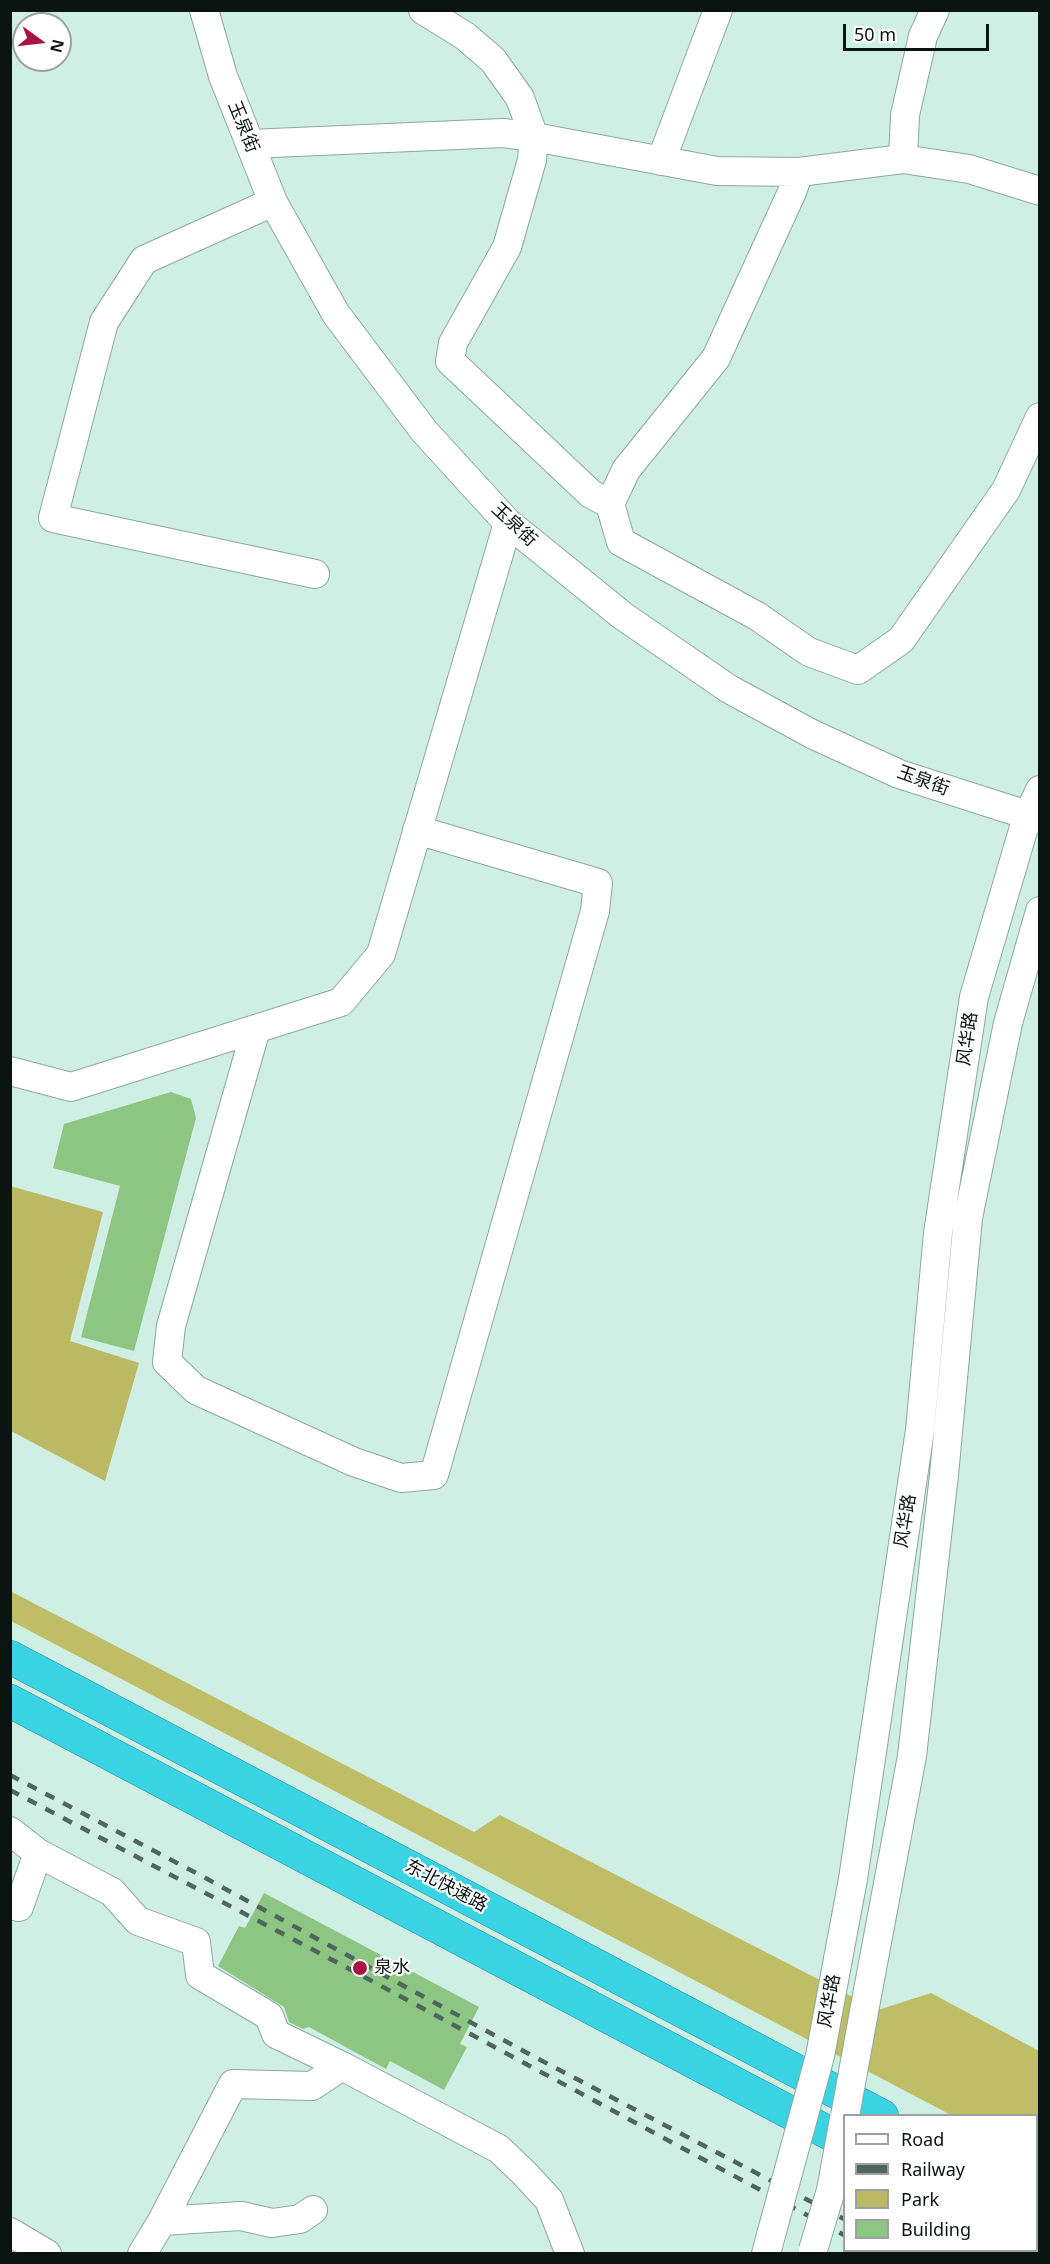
<!DOCTYPE html>
<html>
<head>
<meta charset="utf-8">
<style>
	body { margin:0 }
	#map { position:relative; width:1050px; height:2264px; overflow:hidden; background:#d0efe4; font-family:"Noto Sans",sans-serif }
	canvas { display:block }
	.frame { position:absolute; inset:0; border:12px solid #0a1511; pointer-events:none }
	.legend { position:absolute; left:843px; top:2114px; width:195px; height:138px; box-sizing:border-box; background:#fff; border:2px solid #9da1a0; margin:0; padding:8px 10px; list-style:none; font-size:18px; color:#0a1511 }
	.legend li { display:flex; align-items:center; gap:12px; height:30px }
	.legend b { width:30px; border:2px solid #9da1a0 }
	.north { position:absolute; left:12px; top:12px; width:60px; height:60px; box-sizing:border-box; background:#fff; border:2px solid #9da1a0; border-radius:50%; rotate:105deg; font-size:16px; font-weight:700; line-height:24px; text-align:center; color:#0a1511 }
	.north::after { content:''; display:block; margin:auto; width:21px; height:27px; background:#a91344; clip-path:polygon(50% 0,100% 100%,50% 72%,0 100%) }
	.scale { position:absolute; left:843px; top:24px; width:146px; height:27px; box-sizing:border-box; border:3px solid #0a1511; border-top:0; padding-left:8px; font-size:18px; line-height:21px; white-space:nowrap; color:#0a1511; -webkit-text-stroke:4px #fff; paint-order:stroke }
</style>
</head>
<body>
<div id="map">
<canvas width="1050" height="2264"></canvas>
<div class="frame"></div>
<ul class="legend">
<li><b style="height:8px;background:#fff"></b>Road</li>
<li><b style="height:8px;background:#51645d"></b>Railway</li>
<li><b style="height:16px;background:#bbb963"></b>Park</li>
<li><b style="height:16px;background:#8dc683"></b>Building</li>
</ul>
<div class="north">N</div>
<div class="scale">50 m</div>
</div>
<script>
const c = document.querySelector('canvas').getContext('2d');
c.lineJoin = 'round';
function fillPath(path, color) { c.fillStyle = color; c.fill(path, 'evenodd'); }
const toPath = rows => new Path2D(rows.map(r => 'M' + r).join(''));
function trace(path, color, width, dash) { c.strokeStyle = color; c.lineWidth = width; c.lineCap = dash ? 'butt' : 'round'; c.setLineDash(dash || []); c.stroke(path); }
function label(font, color, halo, rows, align = 'center') {
  c.font = font + ' "Noto Sans","Noto Sans SC",sans-serif'; c.lineWidth = 4.5; c.setLineDash([]); c.textBaseline = 'middle'; c.strokeStyle = halo; c.fillStyle = color; for (const [text, x, y, turn = 0] of rows) {
    c.save(); c.translate(x, y); c.rotate((+turn || 0) * Math.PI / 180); c.textAlign = isNaN(turn) ? turn : align; if (halo) c.strokeText(text, 0, 0); c.fillText(text, 0, 0); c.restore();
  }
}
const green = toPath([
	[10,1186,103,1212,70,1341,139,1363,105,1481,11,1431]
]);
const forest = toPath([
	[10,1591,474,1832,500,1815,878,2010,931,1993,1039,2051,1039,2162,1037,2160,1036,2116,951,2115,11,1621]
]);
const building = toPath([
	[171,1092,191,1099,196,1118,134,1351,81,1337,120,1186,53,1168,64,1124],
	[264,1893,479,2007,460,2044,467,2047,444,2090,390,2061,386,2069,309,2027,303,2029,289,2022,284,2007,218,1966,239,1926,245,1928]
]);
const minor = toPath([
	[204,10,223,76,273,202,336,314,424,431,508,523,623,616,729,689,812,734,899,774,1040,819],
	[423,10,465,36,493,60,520,98,534,137,532,160,507,247,453,343,450,361,591,494,610,504],
	[250,144,503,133,534,137,717,171,799,172,903,159,969,169,1040,191],
	[903,159,905,115,923,36,935,10],
	[661,161,718,10],
	[799,172,792,192,716,358,626,470,610,504,621,542,757,616,809,652,858,670,901,640,1006,490,1040,417],
	[273,202,144,260,104,322,53,518,315,574],
	[256,1029,171,1326,167,1362,196,1390,354,1462,401,1478,434,1475,595,911,598,883,417,830],
	[10,1071,71,1087,341,1002,381,954,508,523],
	[10,1831,38,1853],
	[10,1905,19,1907,38,1853,112,1892,138,1921,196,1942,200,1975,269,2016,276,2034,342,2066],
	[838,1959,853,1879,920,1430,938,1233,974,997,1027,817,1040,790],
	[868,1990,912,1756,944,1475,968,1218,1008,1023,1040,911],
	[162,2221,233,2084,312,2086,342,2066,499,2149,524,2173,549,2200,570,2254],
	[10,2232,47,2254],
	[142,2254,162,2221,241,2216,272,2223,300,2219,313,2210],
	[766,2254,771,2235]
]);
const highway = toPath([
	[10,1657,882,2116],
	[10,1701,844,2141],
	[1036,2197,1040,2198],
	[1036,2243,1040,2244]
]);
const rail = toPath([
	[10,1775,198,1874,529,2054,844,2219],
	[10,1790,357,1973,844,2235],
	[874,2250,880,2254],
	[904,2250,909,2254]
]);
const minorBridge = toPath([
	[845,2116,868,1990],
	[771,2235,820,2056,838,1959],
	[813,2250,831,2190,844,2119]
]);
const markers = [
	[360,1968,8,"#a91344"]
];
const streetNames = [
	["玉泉街",243,127,68],
	["玉泉街",514,525,43],
	["玉泉街",923,781,20],
	["风华路",968,1039,-82],
	["风华路",906,1521,-81],
	["东北快速路",446,1886,28],
	["风华路",830,2001,-80]
];
const poiNames = [
	["泉水",374,1968]
];
fillPath(green, '#bbb963');
fillPath(forest, '#bfbe66');
fillPath(building, '#8dc683');
trace(minor, '#8ba89f', 30);
trace(highway, '#29909a', 34);
trace(minor, '#fff', 28);
trace(highway, '#3ad3e3', 33);
trace(rail, '#51645d', 4.5, [10, 10]);
trace(minorBridge, '#8ba89f', 30, []);
trace(minorBridge, '#fff', 28);
for (const [x, y, r, color] of markers) { const dot = new Path2D(); dot.arc(x, y, r, 0, 2 * Math.PI); c.fillStyle = color; c.fill(dot); trace(dot, '#fff', 2); }
label('18px', '#0a1511', '#fff', streetNames);
label('18px', '#0a1511', '#fff', poiNames, 'left');
</script>
</body>
</html>
